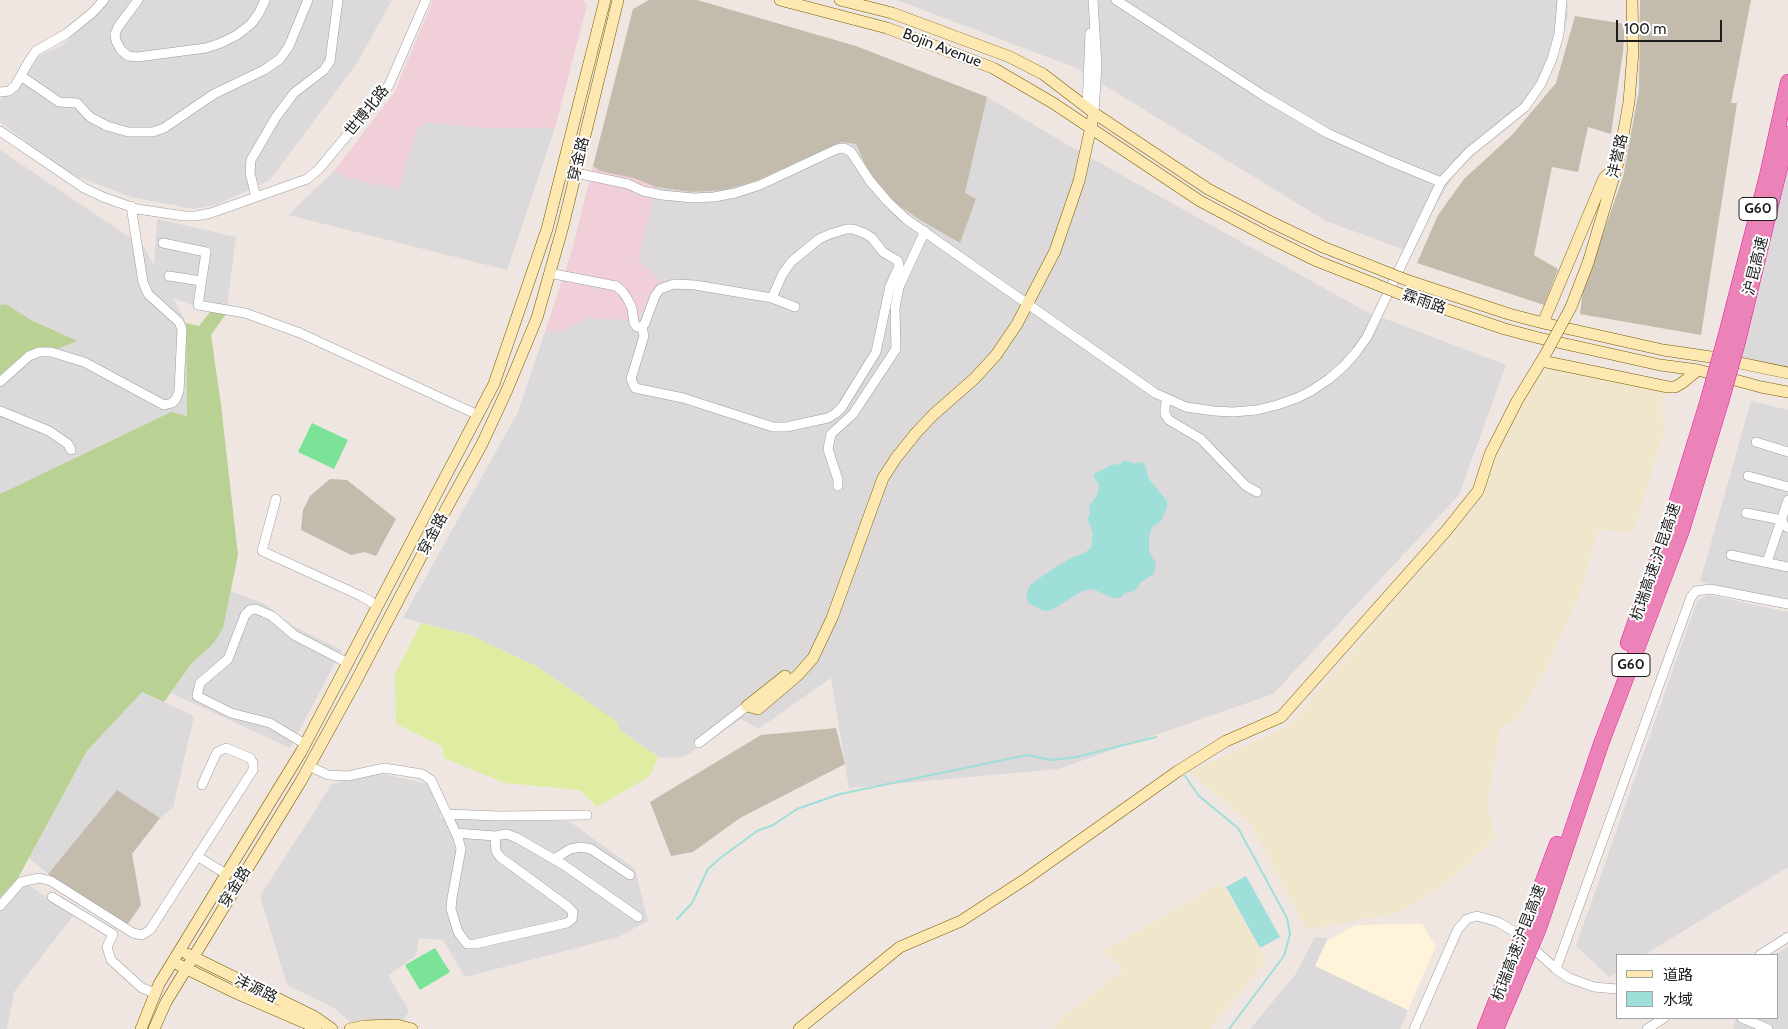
<!DOCTYPE html>
<html>
<head>
<meta charset="utf-8">
<style>
	body { margin:0 }
	#map { position:relative; width:1788px; height:1029px; overflow:hidden; background:#efe6e1; font-family:Cabin,"Noto Sans SC",sans-serif }
	canvas { display:block }
	.legend { position:absolute; left:1616px; top:954px; width:162px; height:65px; box-sizing:border-box; background:#fff; border:1px solid #a4a4a4; margin:0; padding:6px 9px; list-style:none; font-size:15px; color:#1c1c1c }
	.legend li { display:flex; align-items:center; gap:10px; height:25px }
	.legend b { width:25px; border:1px solid #a4a4a4 }
	.scale { position:absolute; left:1616px; top:20px; width:106px; height:22px; box-sizing:border-box; border:2px solid #1c1c1c; border-top:0; padding-left:6px; font-size:15px; line-height:18px; white-space:nowrap; color:#1c1c1c; -webkit-text-stroke:4px #fff; paint-order:stroke }
</style>
</head>
<body>
<div id="map">
<canvas width="1788" height="1029"></canvas>
<ul class="legend">
<li><b style="height:6px;background:#fde8b1"></b>道路</li>
<li><b style="height:14px;background:#9fdfd9"></b>水域</li>
</ul>
<div class="scale">100 m</div>
</div>
<script>
const c = document.querySelector('canvas').getContext('2d');
c.lineJoin = 'round';
function fillPath(path, color) { c.fillStyle = color; c.fill(path, 'evenodd'); }
const toPath = rows => new Path2D(rows.map(r => 'M' + r).join(''));
function trace(path, color, width, dash) { c.strokeStyle = color; c.lineWidth = width; c.lineCap = dash ? 'butt' : 'round'; c.setLineDash(dash || []); c.stroke(path); }
function label(font, color, halo, rows, align = 'center') {
  c.font = font + ' Cabin,"Noto Sans SC",sans-serif'; c.lineWidth = 4; c.setLineDash([]); c.textBaseline = 'middle'; c.strokeStyle = halo; c.fillStyle = color; for (const [text, x, y, turn = 0] of rows) {
    c.save(); c.translate(x, y); c.rotate((+turn || 0) * Math.PI / 180); c.textAlign = isNaN(turn) ? turn : align; if (halo) c.strokeText(text, 0, 0); c.fillText(text, 0, 0); c.restore();
  }
}
const residential = toPath([
	[109,0,392,0,357,63,270,180,216,205,194,209,131,197,68,173,0,122,0,99,17,89,39,56,61,46,103,8],
	[897,0,1567,0,1568,17,1550,74,1525,110,1483,146,1454,175,1435,207,1413,253,1326,221,1076,68],
	[987,97,1073,148,1365,311,1506,365,1459,495,1273,694,1058,769,849,788,831,678,758,729,741,719,684,757,660,758,621,731,616,721,536,666,470,635,403,618,518,412,545,332,560,332,589,318,626,320,640,317,656,285,638,259,656,187,691,192,756,181,841,142,856,144,869,171,894,202,920,220,960,243,976,199,965,194],
	[424,122,487,128,555,128,507,270,288,215,334,171,348,178,399,189,416,130],
	[1788,129,1788,374,1732,364],
	[0,150,144,247,154,265,157,219,236,237,226,314,210,312,173,298,186,323,187,416,171,412,0,494,0,375,27,351,40,347,57,349,76,341,31,320,6,304,0,305],
	[1751,401,1788,410,1788,599,1700,582],
	[230,591,265,604,293,626,342,650,290,748,171,693,192,663,214,643,223,628],
	[1708,595,1788,612,1788,867,1644,955,1617,955,1617,972,1609,977,1576,946,1697,601],
	[142,692,194,716,173,808,160,818,117,791,48,874,29,858,87,751],
	[379,773,428,784,440,812,440,818,497,821,569,821,635,869,648,921,618,937,465,977,443,940,419,938,416,956,388,975,409,1011,403,1021,351,1023,334,1008,287,985,260,896,332,784],
	[18,878,74,915,14,992,7,1029,0,1029,0,897],
	[1315,937,1328,938,1316,966,1408,1010,1400,1029,1250,1029,1295,975],
	[1788,947,1788,1029,1733,1029,1736,1018,1777,1018,1777,955,1774,955]
]);
const commercial = toPath([
	[433,0,583,0,587,5,555,128,487,128,425,122,416,130,399,189,348,178,334,171,394,93],
	[593,166,600,171,633,178,656,187,638,259,661,281,656,285,640,317,626,320,589,318,560,332,545,332,573,246]
]);
const education = toPath([
	[1422,924,1436,946,1408,1010,1315,966,1328,938,1331,939,1355,925]
]);
const construction = toPath([
	[649,0,697,0,856,46,987,97,965,193,976,199,960,243,920,220,894,202,868,171,856,144,841,142,756,181,724,190,691,192,656,187,633,178,600,171,593,166,633,9],
	[1640,0,1751,0,1731,103,1737,103,1701,335,1580,314,1583,290,1623,177,1639,90],
	[1575,16,1625,24,1623,52,1611,134,1588,127,1578,172,1552,167,1534,255,1558,269,1544,305,1417,263,1438,215,1464,179,1512,135,1556,83],
	[330,479,347,480,396,519,376,556,364,552,351,555,301,530,303,510,310,496],
	[836,728,845,764,740,818,693,852,671,856,650,802,761,735],
	[117,790,160,818,132,854,141,905,127,925,48,874]
]);
const farmland = toPath([
	[1552,368,1666,391,1662,405,1664,432,1633,533,1598,530,1581,591,1546,669,1516,720,1500,728,1487,807,1496,837,1446,884,1401,912,1306,930,1252,826,1190,772,1289,726,1480,501,1495,451,1540,369],
	[1221,882,1266,961,1210,1029,1053,1029,1061,1018,1124,969,1104,951]
]);
const grass = toPath([
	[421,623,470,635,536,666,616,721,621,731,658,757,650,776,597,807,580,790,505,783,444,758,442,746,396,724,395,674]
]);
const forest = toPath([
	[6,304,31,320,77,341,57,349,40,347,27,351,0,375,0,305],
	[210,312,226,314,211,335,221,405,238,555,223,628,214,643,192,663,164,702,142,692,87,751,18,878,0,897,0,494,171,412,187,416,186,323,199,326]
]);
const pitch = toPath([
	[312,423,348,440,334,469,298,452],
	[435,948,450,972,420,990,405,965]
]);
const water = toPath([
	[1123,460,1134,463,1142,462,1145,465,1149,479,1167,501,1167,508,1161,521,1152,527,1149,538,1149,551,1156,564,1154,574,1141,582,1135,591,1125,593,1120,598,1112,598,1093,589,1082,591,1050,611,1042,610,1028,603,1026,595,1030,585,1057,566,1073,557,1083,554,1091,548,1093,533,1087,518,1090,516,1089,506,1096,497,1099,488,1099,484,1094,478,1094,474,1111,465,1120,464],
	[1246,876,1280,937,1260,948,1226,887]
]);
const stream = toPath([
	[1185,776,1199,796,1238,828,1287,918,1290,934,1284,956,1229,1029],
	[677,919,692,903,708,869,719,859,757,831,773,825,797,809,840,794,1027,755,1051,760,1076,757,1156,737]
]);
const street = toPath([
	[138,0,118,27,115,34,116,41,121,50,128,56,137,57,206,48,221,43,237,35,251,24,259,13,265,0],
	[1093,0,1097,65,1094,113],
	[1116,0,1264,96,1327,133,1387,160,1441,182,1469,152,1525,107,1541,84,1552,59,1559,34,1562,0],
	[21,76,59,102,77,103,90,117,107,126,128,132,153,132,164,128,214,94,264,70,280,59,289,46,308,0],
	[0,92,9,91,15,86,29,61,36,51,66,34,92,13,104,0],
	[1087,108,1090,33],
	[0,131,84,188,103,197,137,209,184,216,196,216,211,213,307,179,319,169,389,85,426,0],
	[576,173,628,184,643,191,662,195,693,198,714,197,735,193,760,185,837,149,844,148,851,152,870,181,887,201,906,219,1155,393,1186,407,1214,411,1233,412,1257,410,1277,405,1297,398,1311,391,1329,379,1345,365,1357,351,1367,337,1441,182],
	[256,197,250,173,251,160,276,117,294,93,324,70,330,61,338,0],
	[163,243,206,252,198,305,245,313,300,333,478,415],
	[549,273,616,286,622,291,627,298,632,308,634,323,637,327,642,327,645,323,655,296,660,289,674,284,695,285,772,298,795,307],
	[169,276,201,281],
	[642,327,644,336,631,379,635,388,683,398,773,427,786,427,828,418,836,413,842,407,876,352,890,286,899,266,898,261,883,252,872,238,866,234,853,229,847,229,830,234,819,239,791,262,782,275,772,298],
	[0,382,29,356,39,352,51,352,84,362,164,405,172,403,176,399,179,391,182,329,179,322,148,294,143,282,131,206],
	[1167,399,1165,407,1165,414,1169,420,1201,439,1246,486,1257,492],
	[0,411,49,431,68,444,71,450],
	[1756,442,1788,452],
	[1748,476,1788,487],
	[838,486,838,480,828,449,831,434,853,414,896,349,895,308,899,287,925,231],
	[276,499,262,551,361,596,378,606],
	[1746,513,1782,520,1784,525,1788,528],
	[1731,555,1788,567],
	[1767,562,1788,500],
	[699,743,747,706],
	[305,744,270,723,231,713,197,696,200,683,228,659,245,615,250,610,256,609,272,616,294,635,348,663],
	[309,766,328,775,348,776,384,768,422,774,431,780,447,814,500,816,587,815],
	[447,814,458,838,461,849,452,898,451,909,458,932,467,944,475,944,567,923,572,919,573,912,567,906,500,857,496,851,495,836],
	[456,833,495,836,507,834,517,838,564,865,638,917],
	[197,856,226,874],
	[554,859,570,849,581,847,591,849,630,875],
	[52,897,113,934,107,947,111,960,142,988,155,993],
	[0,906,21,882,39,878,51,881,133,933,142,935,150,930,253,770,253,763,250,758,226,748,217,752,202,785],
	[1760,955,1788,937],
	[1556,969,1691,597,1696,591,1710,589,1788,604],
	[1742,1018,1768,1029],
	[1414,1029,1458,929,1467,919,1477,916,1498,922,1515,932,1556,969,1569,978,1594,987,1617,989],
	[1647,1029,1664,1018]
]);
const secondary = toPath([
	[780,0,887,28,993,68,1053,103,1200,201,1266,236],
	[840,0,892,13,1010,57,1043,74,1094,113,1208,189,1271,222],
	[1409,281,1509,314,1543,323,1663,350,1711,357,1788,373],
	[1403,295,1505,329,1539,338,1660,365,1698,370,1761,387,1788,392],
	[1571,307,1588,263,1618,163,1629,102,1633,51,1632,0],
	[1543,323,1604,178,1615,167],
	[1542,361,1668,387,1675,387,1682,383,1698,370],
	[747,706,758,709,798,675,813,658,832,618,883,478,896,458,916,433,933,415,975,378,996,355,1017,324,1055,251,1079,181,1094,113],
	[747,706,785,676],
	[187,954,315,1017,332,1029],
	[179,965,236,993,310,1025,316,1029],
	[141,1029,159,984,301,752,494,384,547,229,605,0],
	[154,1029,166,1002,301,781,356,681,445,511,482,444,507,390,537,318,563,226,618,0],
	[350,1029,364,1026,397,1025,412,1029],
	[799,1029,900,947,961,921,1027,878,1178,771,1226,741,1281,717,1446,531,1478,491,1490,454,1517,401,1545,355]
]);
const highway = toPath([
	[1726,335,1767,176,1788,82],
	[1738,341,1788,134],
	[1628,643,1670,523,1708,400],
	[1529,919,1557,844],
	[1539,928,1601,744,1682,530,1721,402],
	[1485,1029,1506,976],
	[1496,1029,1514,987]
]);
const secondaryBridge = toPath([
	[1271,222,1323,247,1409,281],
	[1266,236,1317,261,1403,295],
	[1545,355,1571,307]
]);
const highwayBridge = toPath([
	[1708,400,1726,335],
	[1721,402,1738,341],
	[1506,976,1529,919],
	[1514,987,1539,928]
]);
const shields = [
	[1758,209,38],
	[1631,665,38]
];
const shieldNames = [
	["G60",1758,209],
	["G60",1631,665]
];
const streetNames = [
	["Bojin Avenue",942,48,21],
	["世博北路",367,111,-51],
	["沣誉路",1618,156,-77],
	["穿金路",579,159,-76],
	["沪昆高速",1756,266,-76],
	["霖雨路",1424,302,19],
	["穿金路",433,534,-62],
	["杭瑞高速;沪昆高速",1656,562,-71],
	["穿金路",235,887,-58],
	["杭瑞高速;沪昆高速",1519,943,-69],
	["沣源路",256,989,26]
];
fillPath(residential, '#dbd9da');
fillPath(commercial, '#f1cfd9');
fillPath(education, '#fff3da');
fillPath(construction, '#c3bcac');
fillPath(farmland, '#efe6cb');
fillPath(grass, '#dfeda3');
fillPath(forest, '#b9d193');
fillPath(pitch, '#7ae398');
fillPath(water, '#9fdfd9');
trace(stream, '#9fdfd9', 2);
trace(street, '#9d9d9d', 10);
trace(secondary, '#775d00', 12);
trace(highway, '#e2199f', 16);
trace(street, '#fff', 9);
trace(secondary, '#fde8b1', 11);
trace(highway, '#eb83b9', 15);
trace(secondaryBridge, '#775d00', 12, []);
trace(highwayBridge, '#e2199f', 16, []);
trace(secondaryBridge, '#fde8b1', 11);
trace(highwayBridge, '#eb83b9', 15);
for (const [x, y, w] of shields) { const box = new Path2D(); box.roundRect(x - w / 2, y - 11.5, w, 23, 4); c.fillStyle = '#fff'; c.fill(box); trace(box, '#1c1c1c', 1); }
label('bold 14px', '#1c1c1c', null, shieldNames);
label('15px', '#1c1c1c', '#fff', streetNames);
</script>
</body>
</html>
